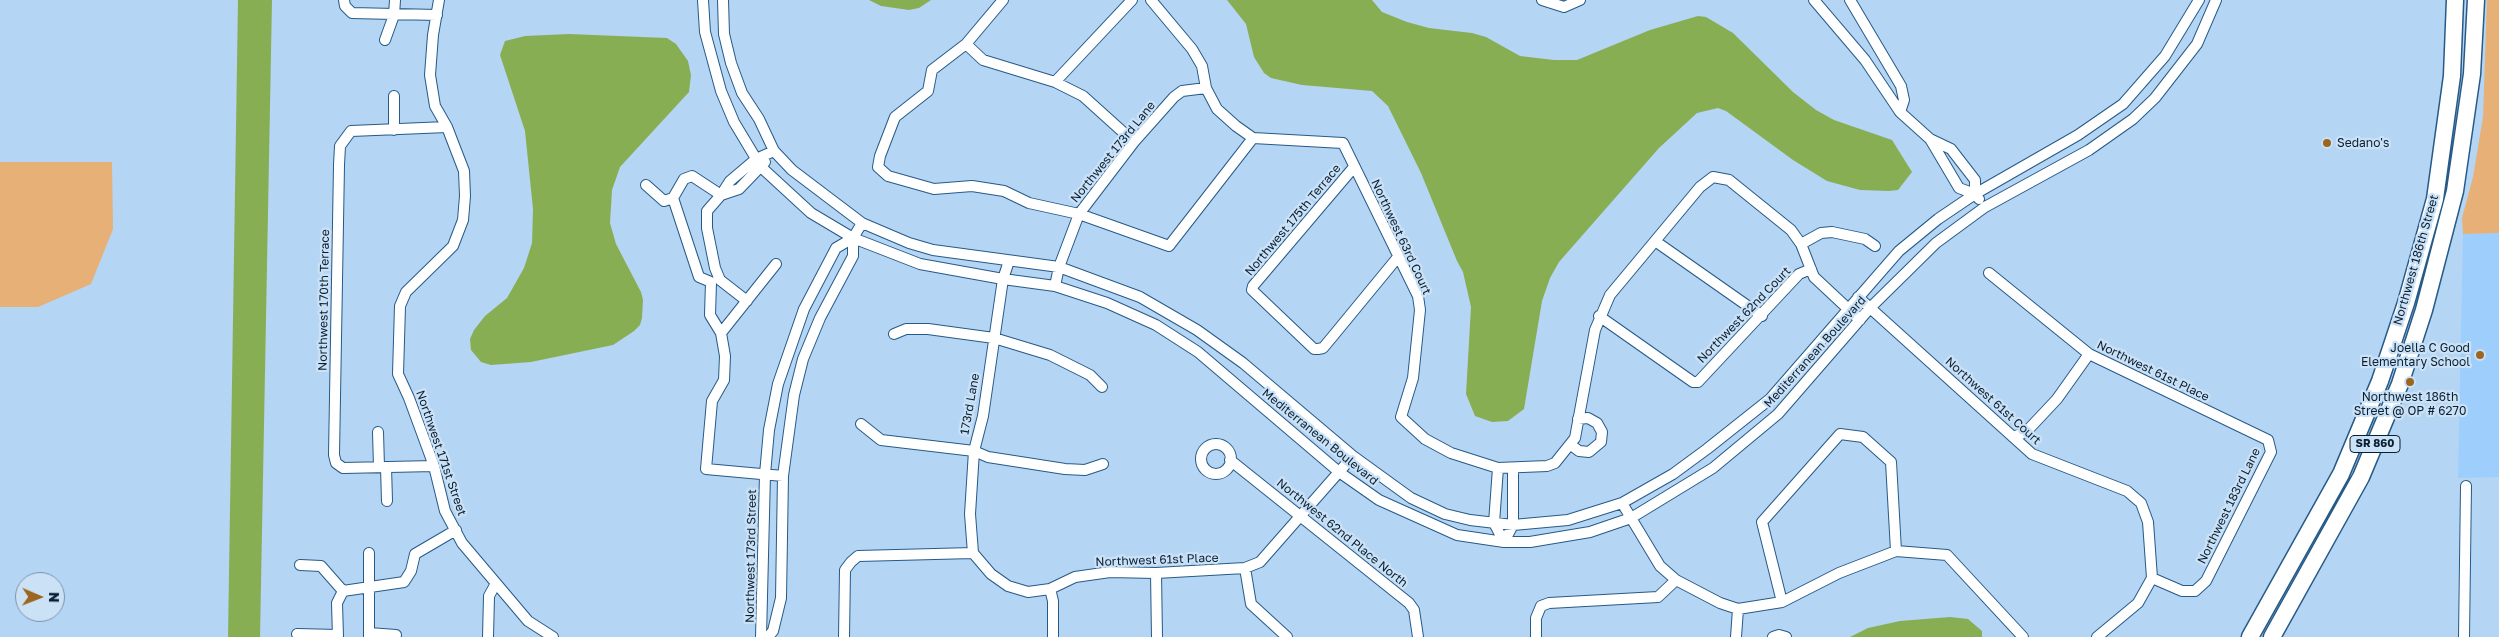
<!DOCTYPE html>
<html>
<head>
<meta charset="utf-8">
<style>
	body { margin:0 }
	#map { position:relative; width:2499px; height:637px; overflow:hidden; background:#b5d5f4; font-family:"Golos Text",sans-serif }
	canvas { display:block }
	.north { position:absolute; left:15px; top:572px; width:50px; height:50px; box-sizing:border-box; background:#cbe1f6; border:1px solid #7d93a8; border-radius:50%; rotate:91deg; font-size:14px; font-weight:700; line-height:20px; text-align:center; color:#091f32 }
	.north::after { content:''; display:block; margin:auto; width:18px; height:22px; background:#9d6620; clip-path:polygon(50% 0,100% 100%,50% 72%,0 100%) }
</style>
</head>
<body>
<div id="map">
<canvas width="2499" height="637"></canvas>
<div class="north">N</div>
</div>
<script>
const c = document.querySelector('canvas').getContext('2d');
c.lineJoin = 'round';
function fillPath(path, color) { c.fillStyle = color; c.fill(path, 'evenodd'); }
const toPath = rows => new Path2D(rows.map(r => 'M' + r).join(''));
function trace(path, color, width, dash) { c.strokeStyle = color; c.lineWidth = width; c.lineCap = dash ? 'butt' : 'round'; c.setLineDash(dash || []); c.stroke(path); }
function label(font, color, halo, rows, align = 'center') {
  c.font = font + ' "Golos Text",sans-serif'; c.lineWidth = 4.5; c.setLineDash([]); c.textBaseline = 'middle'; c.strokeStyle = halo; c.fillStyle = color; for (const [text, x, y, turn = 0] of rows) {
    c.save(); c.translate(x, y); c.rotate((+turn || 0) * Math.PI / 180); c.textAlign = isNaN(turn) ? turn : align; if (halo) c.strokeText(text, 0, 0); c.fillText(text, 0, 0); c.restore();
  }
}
const built = toPath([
	[2499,233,2499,477,2458,478,2463,234]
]);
const green = toPath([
	[2487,0,2499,0,2499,233,2463,234,2462,218,2473,177,2483,117],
	[0,162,112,162,113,229,91,284,38,307,0,307]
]);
const water = toPath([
	[238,0,272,0,260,637,228,637],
	[869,0,931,0,919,8,909,10,881,6],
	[1227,0,1372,0,1382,12,1407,22,1429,28,1472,33,1486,37,1520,56,1554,60,1577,60,1650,30,1698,16,1706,17,1733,33,1793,92,1816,110,1834,120,1892,140,1912,172,1898,190,1889,191,1860,190,1827,181,1793,160,1726,111,1718,108,1697,113,1659,148,1559,262,1550,278,1542,301,1524,409,1508,421,1492,422,1475,416,1466,394,1471,307,1463,272,1457,261,1421,173,1388,106,1372,91,1302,85,1271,78,1264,73,1254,57,1246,24],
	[569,34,667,38,676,44,688,61,691,75,689,92,620,167,612,190,610,223,616,244,641,292,643,300,642,318,640,325,634,331,613,345,531,362,491,365,481,362,471,350,470,339,474,330,485,316,507,298,524,268,532,243,533,209,525,131,500,55,505,41,525,36],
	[1950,617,1968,619,1982,631,1982,637,1850,637,1868,628,1900,621]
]);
const street = toPath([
	[344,0,345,6,352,13,437,15],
	[439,0,433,35,430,75,435,106,447,127,464,171,465,196,463,220,453,246,406,292,400,306,398,374,409,398,434,466,445,511,462,543,528,621,553,637],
	[703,0,705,32,721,91,734,122,761,167,811,213,853,238,920,264,1003,279,1055,286,1107,303,1156,325,1198,352,1339,472,1379,500,1457,535,1504,542,1530,542,1590,532,1631,518,1713,468,1778,414,1870,308,1936,243,1985,207,2089,150,2133,119,2155,98,2197,44,2216,0],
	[723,0,724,34,731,63,742,93,759,119,774,151,792,170,862,223,909,243,933,250,1059,267,1140,297,1197,330,1243,363,1353,456,1411,498,1445,514,1470,520,1513,525,1568,520,1622,503,1673,474,1707,449,1770,399,1899,251,1938,219,1975,194,2078,135,2123,104,2165,56,2199,0],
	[1003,0,966,44,932,70,928,91,895,117,880,156,878,167,888,176,934,189,972,186,1004,191,1029,203,1079,214,1169,246,1253,138],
	[1151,0,1192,49,1202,66,1206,88,1217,109,1236,126,1253,138,1343,143,1418,296,1420,310,1413,378,1401,417,1425,439,1451,453,1498,468,1547,466,1555,463,1575,438,1595,330,1610,295,1700,187,1713,177,1729,180,1791,230,1801,244,1814,277,1860,320],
	[1542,0,1564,7,1580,0],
	[1814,0,1865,60,1900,112],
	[1850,0,1901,86,1904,100,1900,112,1930,139,1951,149,1975,180,1975,194,1979,199],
	[385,40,394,15,395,0],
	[966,44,983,60,1055,82,1083,96,1134,142],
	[1055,82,1132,0],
	[394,130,394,96],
	[1930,139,1959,188,1975,194],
	[1354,167,1253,286,1252,290,1314,349,1318,349,1323,348,1333,336,1398,257],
	[646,185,664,201,673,198,684,179,692,176,721,195],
	[721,195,739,189,765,162],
	[673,198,699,277,711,282,710,315,721,333],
	[1655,241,1762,316],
	[1801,244,1821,233,1832,232,1865,239,1875,246],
	[776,264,721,333,725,356,724,380,712,401,706,469,783,476],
	[1989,273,2089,354,2268,440,2271,452,2206,581,2195,591,2182,591,2152,578],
	[1055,286,1059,267,1079,214,1134,142,1174,97,1182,91,1206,88],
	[1858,297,2032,454,2127,491,2141,503,2148,522,2152,578],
	[747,301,720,280,715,268,707,228,707,211,721,195,730,181,756,159,774,151],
	[1599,316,1693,382,1698,382,1799,274,1811,269],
	[894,334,906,329,928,329,994,338,1050,355,1090,375,1102,387],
	[861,424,881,440,974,451,988,457,1065,469,1085,470,1103,464],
	[378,432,379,467],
	[2013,437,2026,432,2057,399,2089,354],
	'1201 459a15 15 0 1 1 30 0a15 15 0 1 1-30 0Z',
	[1571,445,1579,451,1589,452,1601,442,1602,432,1597,423,1588,418,1578,419],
	[1230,460,1409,603,1414,610,1418,637],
	[434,466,343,468,336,463,334,455,339,165,340,146,351,131,447,127],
	[386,467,387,501],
	[1498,468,1494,523,1504,542],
	[1622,503,1660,566,1676,580,1720,603,1738,609,1782,602,1839,573,1896,551,1947,555,2023,637],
	[1504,542,1513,525,1513,469],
	[973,553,970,514,974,451,983,416,1003,279,1009,261],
	[300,565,321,566,343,591],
	[1245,568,1251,604,1287,637],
	[1156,573,1157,637],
	[1050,589,1053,601,1053,637],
	[343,591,404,582,411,571,415,554,456,530],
	[1782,602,1762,522,1840,434,1863,437,1891,462,1896,551],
	[369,633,396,635],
	[297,634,338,635],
	[338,637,337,603,343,591],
	[369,637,369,553],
	[488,637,489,596,495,585],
	[761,637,765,474,769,430,778,384,804,309,836,248,853,238],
	[768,637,773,631,781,598,783,476,794,395,803,359,820,318,853,256,853,238,862,223],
	[844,637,845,570,851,562,858,556,973,553,991,574,1008,586,1028,592,1050,589,1075,577,1110,572,1156,573,1245,568,1260,562,1353,456],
	[1536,637,1536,618,1541,606,1549,603,1658,597,1676,580],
	[1736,637,1738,609],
	[1773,637,1779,635,1786,637],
	[2097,637,2138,603,2152,578],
	[2464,637,2466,486]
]);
const primary = toPath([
	[2250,637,2341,474,2380,381,2406,303,2435,199,2452,76,2455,0],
	[2272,637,2361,477,2400,384,2424,310,2455,191,2472,74,2476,0]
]);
const markers = [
	[2327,143,5,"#9d6620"],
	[2480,355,5,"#9d6620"],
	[2410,382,5,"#9d6620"]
];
const shields = [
	[2375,444,50]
];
const shieldNames = [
	["SR 860",2375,444]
];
const poiNames = [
	["Sedano's",2337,143],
	["Joella C Good",2470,348,"right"],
	["Elementary School",2470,362,"right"],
	["Northwest 186th",2410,397,"center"],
	["Street @ OP # 6270",2410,411,"center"]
];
const streetNames = [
	["Northwest 173rd Lane",1113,152,-51],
	["Northwest 175th Terrace",1293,220,-50],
	["Northwest 63rd Court",1401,237,65],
	["Northwest 186th Street",2416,260,-74],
	["Northwest 170th Terrace",324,300,-89],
	["Northwest 62nd Court",1744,315,-46],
	["Mediterranean Boulevard",1815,352,-48],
	["Northwest 61st Place",2153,371,26],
	["Northwest 61st Court",1993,401,42],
	["173rd Lane",970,404,-80],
	["Mediterranean Boulevard",1320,437,39],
	["Northwest 171st Street",441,453,71],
	["Northwest 183rd Lane",2229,506,-64],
	["Northwest 62nd Place North",1342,533,39],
	["Northwest 173rd Street",751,556,-89],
	["Northwest 61st Place",1157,560,-2]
];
fillPath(built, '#9ecefc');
fillPath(green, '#e6b076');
fillPath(water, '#88ae54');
trace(street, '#265a87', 12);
trace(primary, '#265a87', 19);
trace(street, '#fff', 10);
trace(primary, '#fff', 16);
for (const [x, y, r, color] of markers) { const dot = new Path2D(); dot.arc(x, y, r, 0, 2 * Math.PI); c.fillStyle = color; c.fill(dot); trace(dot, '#cbe1f6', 2); }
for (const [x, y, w] of shields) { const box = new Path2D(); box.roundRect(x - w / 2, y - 8.5, w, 17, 4); c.fillStyle = '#cbe1f6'; c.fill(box); trace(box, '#091f32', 1); }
label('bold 11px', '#091f32', null, shieldNames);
label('12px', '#091f32', '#cbe1f6', poiNames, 'left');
label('12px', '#091f32', '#cbe1f6', streetNames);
</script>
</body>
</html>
